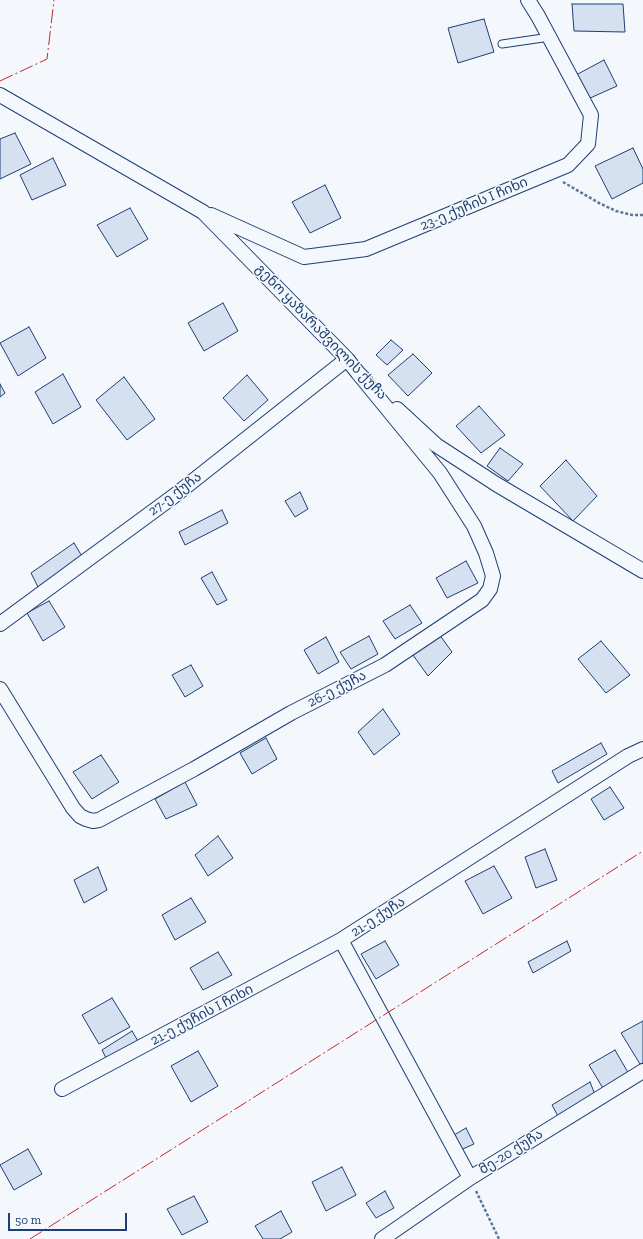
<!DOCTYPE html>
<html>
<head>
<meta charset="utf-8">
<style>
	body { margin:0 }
	#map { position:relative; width:643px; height:1239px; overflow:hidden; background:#f4f7fb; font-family:"Zilla Slab",serif }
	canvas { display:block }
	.scale { position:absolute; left:8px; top:1213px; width:119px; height:18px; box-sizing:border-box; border:2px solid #1d3f73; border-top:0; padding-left:5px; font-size:12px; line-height:14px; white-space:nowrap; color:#1d3f73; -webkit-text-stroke:3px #f4f7fb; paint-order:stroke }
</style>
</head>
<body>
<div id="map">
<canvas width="643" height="1239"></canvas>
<div class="scale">50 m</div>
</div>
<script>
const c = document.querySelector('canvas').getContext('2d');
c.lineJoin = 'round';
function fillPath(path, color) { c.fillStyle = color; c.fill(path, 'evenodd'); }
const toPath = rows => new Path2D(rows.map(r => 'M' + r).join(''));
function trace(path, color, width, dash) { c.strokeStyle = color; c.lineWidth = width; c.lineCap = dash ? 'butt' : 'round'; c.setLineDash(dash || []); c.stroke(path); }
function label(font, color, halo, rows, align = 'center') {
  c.font = font + ' "Zilla Slab","Noto Sans Georgian",serif'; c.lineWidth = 3; c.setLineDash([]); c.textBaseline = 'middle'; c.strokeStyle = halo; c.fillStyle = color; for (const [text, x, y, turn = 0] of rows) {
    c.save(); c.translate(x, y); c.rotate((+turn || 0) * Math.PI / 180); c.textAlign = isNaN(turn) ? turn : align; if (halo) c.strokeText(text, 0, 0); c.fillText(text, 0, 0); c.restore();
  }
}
const building = toPath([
	[572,4,623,4,625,32,574,31,572,4],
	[484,19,494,52,458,63,448,28,484,19],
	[604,60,617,86,588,99,576,75,604,60],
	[15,133,31,164,0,179,0,139,15,133],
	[633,148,643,169,643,183,612,199,595,166,633,148],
	[53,158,66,185,32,200,20,175,53,158],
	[325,185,341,218,310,233,292,202,325,185],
	[130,208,148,239,117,257,97,225,130,208],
	[223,303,238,331,204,351,188,323,223,303],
	[29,327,46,358,18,376,0,343,29,327],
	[391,340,403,350,387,365,376,355,391,340],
	[413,354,432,373,408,396,388,375,413,354],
	[63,374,81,407,53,424,35,392,63,374],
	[247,375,268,400,244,421,223,398,247,375],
	[124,377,155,419,127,440,96,400,124,377],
	[0,384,5,393,0,397,0,384],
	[479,406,505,435,481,453,456,426,479,406],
	[500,448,523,464,508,481,487,466,500,448],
	[566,460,597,496,573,521,540,486,566,460],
	[300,492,308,509,295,517,285,501,300,492],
	[222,510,228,523,185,545,179,532,222,510],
	[74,543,83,558,39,589,31,573,74,543],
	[466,561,478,583,447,598,436,578,466,561],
	[212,572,227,600,217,605,201,578,212,572],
	[49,601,65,627,43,641,27,613,49,601],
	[410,605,422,623,395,639,383,621,410,605],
	[439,634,452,652,428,676,413,655,439,634],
	[369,636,378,654,351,669,340,652,369,636],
	[326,637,339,662,318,674,304,650,326,637],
	[601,641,630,675,606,693,578,659,601,641],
	[191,665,203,686,185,697,172,675,191,665],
	[383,709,400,734,374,755,358,732,383,709],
	[266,738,277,759,252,774,240,753,266,738],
	[601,743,607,754,558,783,552,771,601,743],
	[101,755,119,782,92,799,73,772,101,755],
	[185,782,197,805,166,819,155,799,185,782],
	[610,787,624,808,604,820,591,799,610,787],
	[218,836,233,858,208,876,195,855,218,836],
	[545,849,557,880,536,888,525,857,545,849],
	[494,866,512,898,483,914,465,881,494,866],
	[98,867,107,890,84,903,74,880,98,867],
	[191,898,206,922,175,940,162,915,191,898],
	[385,941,399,965,376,979,361,954,385,941],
	[567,941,571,951,533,973,528,962,567,941],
	[218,952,232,975,203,990,190,968,218,952],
	[112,998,130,1027,99,1044,82,1015,112,998],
	[643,1021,643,1063,640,1064,621,1033,643,1021],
	[132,1031,138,1041,107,1060,102,1050,132,1031],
	[615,1050,630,1076,604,1090,589,1065,615,1050],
	[198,1051,218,1086,191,1102,171,1066,198,1051],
	[590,1082,596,1097,559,1118,552,1105,590,1082],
	[466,1128,474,1144,456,1152,449,1138,466,1128],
	[28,1149,42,1174,14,1190,0,1165,28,1149],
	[342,1167,356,1195,326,1211,312,1182,342,1167],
	[385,1191,394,1208,376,1218,366,1203,385,1191],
	[194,1196,208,1222,182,1235,167,1209,194,1196],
	[281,1211,292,1232,280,1239,263,1239,255,1226,281,1211]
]);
const path = toPath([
	[563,182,599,203,616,211,632,215,643,215],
	[476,1191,499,1239]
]);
const lane = toPath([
	[502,44,550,37]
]);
const street = toPath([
	[0,95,203,212,347,359,358,373,365,380],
	[211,215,304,257,366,249,568,165,588,144,591,115,538,16,528,0],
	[397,409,436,445,496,484,643,571],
	[0,624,174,496,347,359],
	[0,689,73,808,80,816,86,819,93,821,99,820,194,769,291,713,385,665,482,600,490,589,493,576,486,553,474,526,440,473,358,373],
	[341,940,470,1178],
	[62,1089,341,940,628,756,643,749],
	[382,1239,470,1178,643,1071]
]);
const power = toPath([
	[0,81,47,59,54,0],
	[30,1239,643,851]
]);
const streetNames = [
	["23-ე ქუჩის I ჩიხი",474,204,-23],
	["გენო ყაზარაშვილის ქუჩა",321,332,46],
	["27-ე ქუჩა",175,494,-37],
	["26-ე ქუჩა",337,689,-27],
	["21-ე ქუჩა",378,917,-33],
	["21-ე ქუჩის I ჩიხი",202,1015,-28],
	["მე-20 ქუჩა",511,1152,-32]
];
fillPath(building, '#d5e0f0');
trace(building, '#1d3f73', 1);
trace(lane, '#1d3f73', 9);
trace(street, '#1d3f73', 16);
trace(path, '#5e769c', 2.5, [3, 2]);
trace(lane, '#f4f7fb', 7);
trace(street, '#f4f7fb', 14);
trace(power, '#c62828', 1, [14, 3, 2, 3]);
label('14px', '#1d3f73', '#f4f7fb', streetNames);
</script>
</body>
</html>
